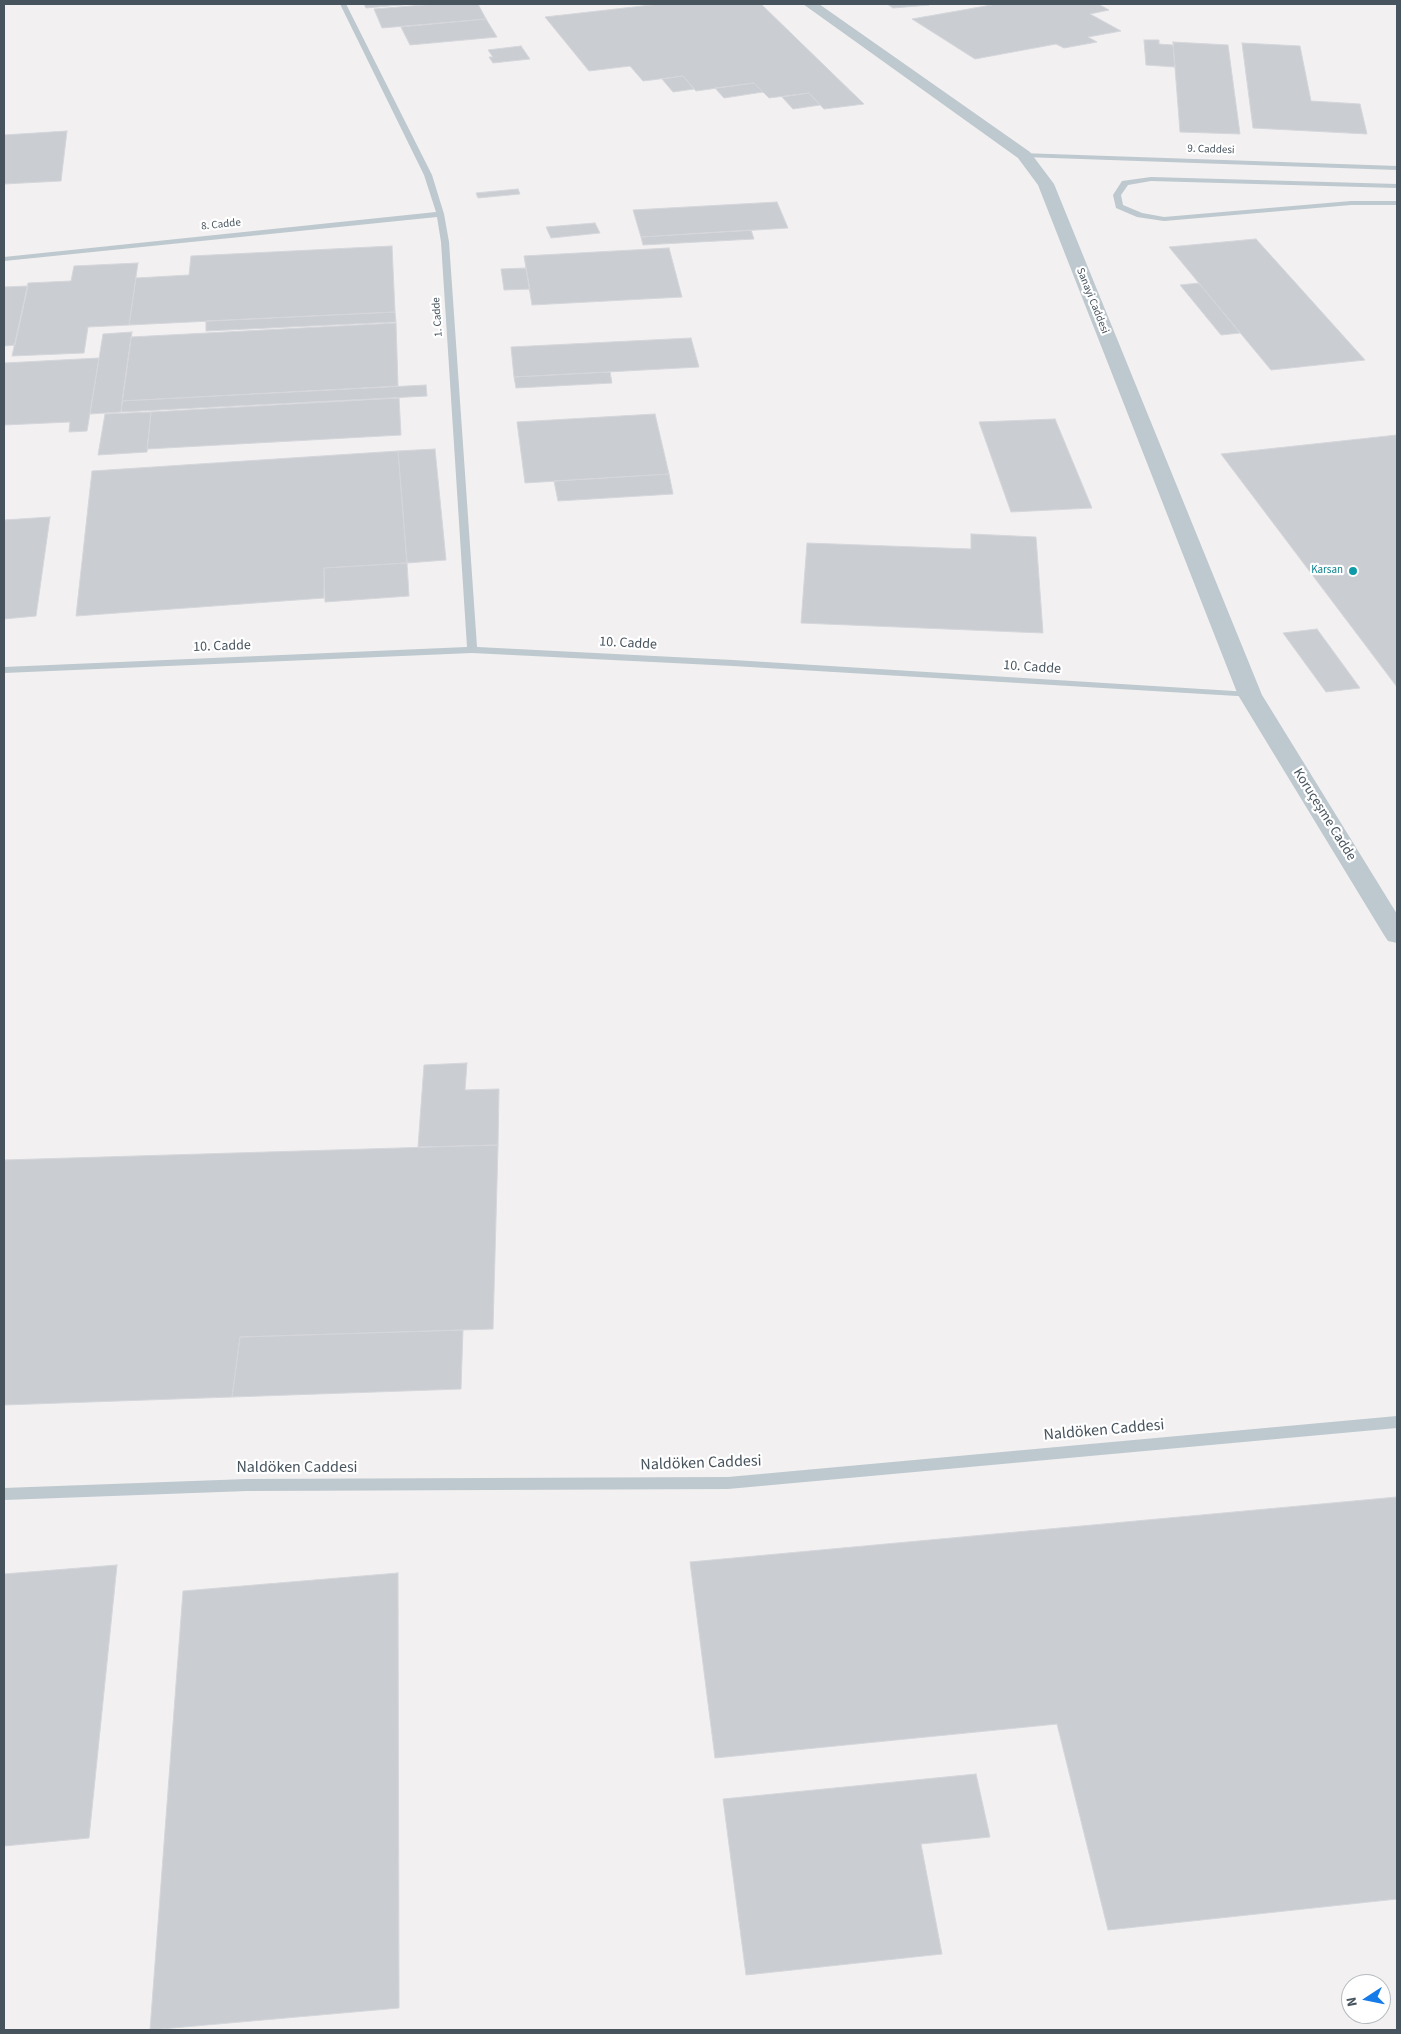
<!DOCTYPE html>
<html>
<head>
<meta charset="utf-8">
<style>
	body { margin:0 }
	#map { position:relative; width:1401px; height:2034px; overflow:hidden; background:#f2f0f0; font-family:"Source Sans 3",sans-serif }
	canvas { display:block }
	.frame { position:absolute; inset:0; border:5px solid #47545e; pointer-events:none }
	.north { position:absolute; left:1341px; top:1974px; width:50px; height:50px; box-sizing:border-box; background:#fff; border:1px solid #b5bbbf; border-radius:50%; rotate:259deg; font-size:14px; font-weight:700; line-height:20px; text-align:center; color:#47545e }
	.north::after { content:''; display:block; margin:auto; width:18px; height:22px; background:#147be8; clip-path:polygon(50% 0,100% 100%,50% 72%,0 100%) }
</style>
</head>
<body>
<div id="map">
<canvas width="1401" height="2034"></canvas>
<div class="frame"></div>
<div class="north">N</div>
</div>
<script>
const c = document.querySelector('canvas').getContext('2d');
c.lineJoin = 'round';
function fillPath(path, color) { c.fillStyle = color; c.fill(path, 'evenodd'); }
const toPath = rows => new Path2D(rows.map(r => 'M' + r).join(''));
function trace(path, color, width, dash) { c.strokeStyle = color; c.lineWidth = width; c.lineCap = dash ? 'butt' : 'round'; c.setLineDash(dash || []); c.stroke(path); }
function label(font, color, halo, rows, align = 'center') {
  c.font = font + ' "Source Sans 3",sans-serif'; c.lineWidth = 4.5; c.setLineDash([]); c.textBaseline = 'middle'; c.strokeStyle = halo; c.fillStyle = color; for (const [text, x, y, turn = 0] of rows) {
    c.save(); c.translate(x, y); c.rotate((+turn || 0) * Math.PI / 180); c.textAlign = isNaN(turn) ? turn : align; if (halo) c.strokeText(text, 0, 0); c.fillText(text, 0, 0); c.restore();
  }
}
const building = toPath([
	[364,4,412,4,366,8,364,4],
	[436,4,478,4,486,19,382,28,374,9,436,4],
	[660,4,761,4,864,104,824,109,809,93,769,98,754,83,696,91,683,76,643,81,630,66,589,71,545,17,660,4],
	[887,4,927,4,929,5,893,8,887,4],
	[997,4,1098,4,1109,10,1090,14,1121,31,1088,37,1097,42,1064,48,1056,44,975,59,912,19,997,4],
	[486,19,497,37,410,45,401,27,486,19],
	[1144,40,1159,40,1159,44,1173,45,1175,67,1146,65,1144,40],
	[1173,42,1228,45,1240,134,1180,132,1173,42],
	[1242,43,1300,46,1311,101,1360,104,1367,134,1253,128,1242,43],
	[521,46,530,59,493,63,489,57,493,57,488,50,521,46],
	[683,76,694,89,673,92,662,79,683,76],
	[754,83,763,92,724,98,715,88,754,83],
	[809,93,820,105,793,109,782,97,809,93],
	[67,131,61,181,4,184,4,135,67,131],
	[518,189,520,194,478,198,476,193,518,189],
	[777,202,788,228,641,237,633,210,777,202],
	[595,223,600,233,551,238,546,227,595,223],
	[751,230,754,239,643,245,641,237,751,230],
	[1256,239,1365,360,1271,370,1169,247,1256,239],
	[392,246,395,312,129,325,136,278,189,275,191,256,392,246],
	[669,248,682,297,532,305,524,256,669,248],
	[138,263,129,325,88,327,84,353,12,356,28,283,71,281,74,266,138,263],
	[526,268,530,289,504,290,501,269,526,268],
	[1199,283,1240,333,1221,335,1180,285,1199,283],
	[28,286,15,345,4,346,4,287,28,286],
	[395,312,396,322,206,331,206,321,395,312],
	[396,323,398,386,122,401,131,337,396,323],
	[132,332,121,412,90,414,103,334,132,332],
	[691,338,699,367,514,377,511,347,691,338],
	[99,358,87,431,69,432,70,422,4,425,4,363,99,358],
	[610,372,612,383,516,388,514,377,610,372],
	[426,385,427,396,121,412,122,401,426,385],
	[399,398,401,435,147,449,151,412,399,398],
	[151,412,147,452,98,455,105,414,151,412],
	[655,414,669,474,525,483,517,422,655,414],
	[1055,419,1092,508,1011,512,979,422,1055,419],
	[1397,435,1397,687,1221,454,1397,435],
	[435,449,446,560,407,563,398,451,435,449],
	[398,451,407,563,324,568,324,598,76,616,92,471,398,451],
	[669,474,673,494,558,501,554,481,669,474],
	[50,517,36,616,4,619,4,520,50,517],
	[971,534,1036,537,1043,633,801,623,807,543,971,549,971,534],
	[407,563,409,596,325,602,324,568,407,563],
	[1317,629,1360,688,1326,692,1283,633,1317,629],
	[467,1063,465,1090,499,1089,498,1145,418,1147,424,1065,467,1063],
	[498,1145,493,1329,240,1337,232,1397,4,1405,4,1160,498,1145],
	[463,1330,461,1389,232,1397,240,1337,463,1330],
	[1397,1497,1397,1899,1108,1930,1057,1724,715,1758,690,1562,1397,1497],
	[117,1565,89,1838,4,1846,4,1574,117,1565],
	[398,1573,399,2008,150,2030,183,1591,398,1573],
	[976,1774,990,1837,921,1844,942,1954,746,1975,723,1799,976,1774]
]);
const service = toPath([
	[340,4,346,4,432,175,444,214,449,242,477,647,733,660,1250,692,1255,695,1254,697,733,666,472,653,4,673,4,667,467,647,441,242,437,217,4,261,4,257,436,212,424,175,340,4],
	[1021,153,1397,166,1397,170,1024,157,1020,155,1021,153],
	[1151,177,1397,184,1397,188,1151,181,1128,185,1121,195,1123,205,1142,213,1164,217,1351,201,1397,201,1397,205,1351,205,1164,221,1137,217,1116,208,1113,195,1122,181,1151,177],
	[1397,1416,1397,1428,728,1489,247,1491,4,1500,4,1488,247,1479,728,1477,1397,1416]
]);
const tertiary = toPath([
	[803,4,819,4,1030,152,1054,184,1262,695,1397,914,1397,943,1388,941,1384,935,1238,695,1038,185,1018,158,803,4]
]);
const markers = [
	[1353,571,5,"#0f9aa8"]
];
const farStreetnames = [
	["9. Caddesi",1211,150,2],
	["8. Cadde",221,225,-6],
	["Sanayi Caddesi",1092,301,68],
	["1. Cadde",438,317,-94]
];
const farCulturenames = [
	["Karsan",1343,571]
];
const streetNames = [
	["10. Cadde",628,644,3],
	["10. Cadde",222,647,-2],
	["10. Cadde",1032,668,4],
	["Koruçeşme Cadde",1324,815,58]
];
const nearStreetnames = [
	["Naldöken Caddesi",1104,1431,-5],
	["Naldöken Caddesi",701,1464,-2],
	["Naldöken Caddesi",297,1468]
];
fillPath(building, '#cacdd2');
trace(building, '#d4d6db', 1);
fillPath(service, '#bdc8cf');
fillPath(tertiary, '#bdc8cf');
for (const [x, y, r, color] of markers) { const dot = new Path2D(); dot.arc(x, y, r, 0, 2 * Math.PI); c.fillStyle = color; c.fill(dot); trace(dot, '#fff', 2); }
label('11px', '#47545e', '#fff', farStreetnames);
label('11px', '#0d838f', '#fff', farCulturenames, 'right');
label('14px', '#47545e', '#fff', streetNames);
label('16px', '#47545e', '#fff', nearStreetnames);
</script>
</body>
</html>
